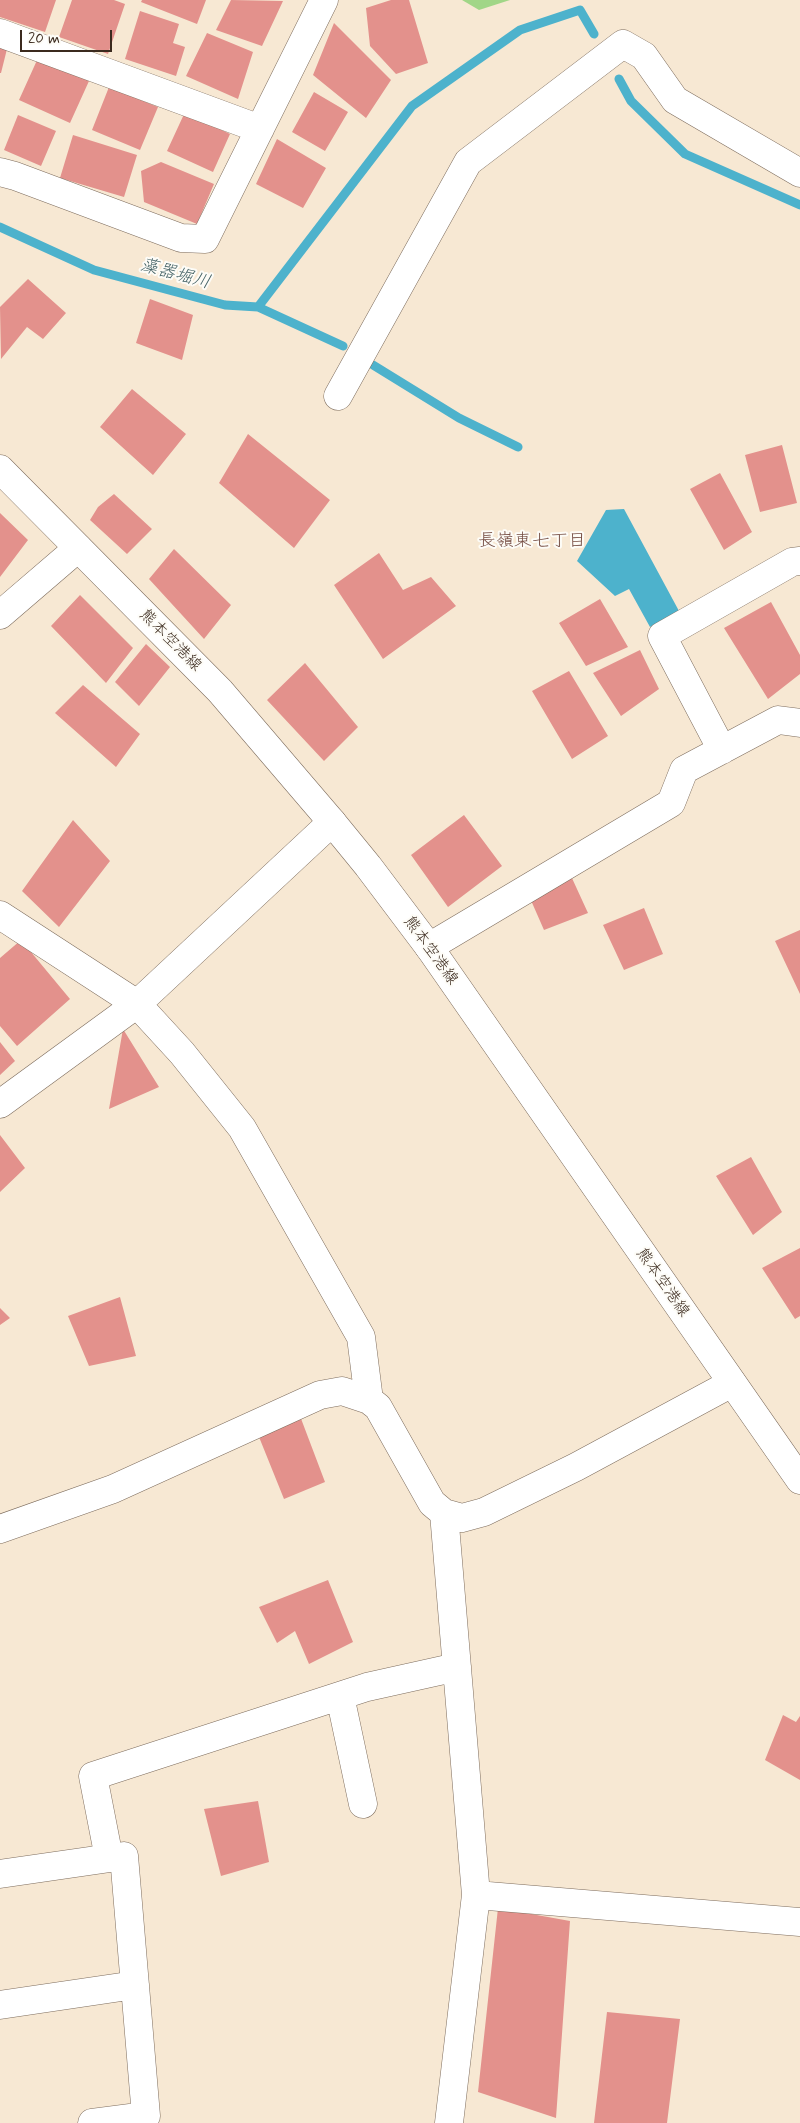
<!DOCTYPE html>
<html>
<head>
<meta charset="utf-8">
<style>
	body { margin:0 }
	#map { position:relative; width:800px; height:2123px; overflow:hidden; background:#f7e8d3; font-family:Mynerve,sans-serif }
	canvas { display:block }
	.scale { position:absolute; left:20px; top:30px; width:92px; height:22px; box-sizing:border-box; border:2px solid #3b2a1e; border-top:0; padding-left:6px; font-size:15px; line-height:18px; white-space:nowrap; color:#3b2a1e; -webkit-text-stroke:4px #fdfcf7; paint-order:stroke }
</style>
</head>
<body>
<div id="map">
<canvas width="800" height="2123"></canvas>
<div class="scale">20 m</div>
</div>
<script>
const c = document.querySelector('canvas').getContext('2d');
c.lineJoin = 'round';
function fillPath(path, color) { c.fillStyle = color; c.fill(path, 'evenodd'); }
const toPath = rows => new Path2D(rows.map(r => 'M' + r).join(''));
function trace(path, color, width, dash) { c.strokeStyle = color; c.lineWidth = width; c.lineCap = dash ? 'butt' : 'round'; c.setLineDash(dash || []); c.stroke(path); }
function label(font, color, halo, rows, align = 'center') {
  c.font = font + ' Mynerve,"Klee One",sans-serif'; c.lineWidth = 4; c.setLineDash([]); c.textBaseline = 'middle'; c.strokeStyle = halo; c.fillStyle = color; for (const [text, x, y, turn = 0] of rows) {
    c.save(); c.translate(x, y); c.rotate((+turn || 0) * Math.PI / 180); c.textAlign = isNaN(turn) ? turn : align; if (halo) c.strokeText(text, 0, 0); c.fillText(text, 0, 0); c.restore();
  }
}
const green = toPath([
	[462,0,510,0,479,10]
]);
const water = toPath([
	[624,509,679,611,650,627,629,589,615,596,577,561,606,510]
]);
const stream = toPath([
	[619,79,631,101,685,154,800,205],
	[0,227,94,270,225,305,258,307,343,346],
	[258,307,412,106,520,30,580,10,594,34],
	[373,365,459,418,518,447]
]);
const building = toPath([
	[0,0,56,0,45,32,0,17],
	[72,0,114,0,125,4,108,54,59,37],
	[142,0,206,0,197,24,141,2],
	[231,0,283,1,262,46,216,30],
	[391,0,409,0,428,63,396,74,370,46,366,8],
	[140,11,179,24,173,43,185,47,176,76,125,59],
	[334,23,391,80,366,118,313,75],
	[207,33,253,52,238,99,186,76],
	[0,47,7,49,1,73,0,73],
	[38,58,89,81,70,123,19,100],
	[109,87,158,107,140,150,92,130],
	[314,92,348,112,325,151,292,132],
	[185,112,230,134,213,172,167,151],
	[18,115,56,131,41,166,4,150],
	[73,135,137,155,124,197,60,178],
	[277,139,326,168,303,208,256,184],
	[161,162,214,184,197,224,144,202,141,171],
	[28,279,66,313,43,339,27,327,1,359,0,307],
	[150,299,193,315,182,360,136,343],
	[132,389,186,434,153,475,100,427],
	[248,434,330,500,294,548,219,483],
	[782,445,797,503,760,512,745,455],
	[720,473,752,532,724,550,690,489],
	[114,494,152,529,127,554,90,520,98,507],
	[0,513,28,540,0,577],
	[174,549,231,605,204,639,149,579],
	[379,553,403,590,431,577,456,606,383,659,334,585],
	[80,595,133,648,106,683,51,626],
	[600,599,628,647,586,666,559,623],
	[771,602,800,655,800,674,768,699,724,628],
	[146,644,170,667,139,706,115,682],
	[640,650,659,689,621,716,593,673],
	[305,663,358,727,324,761,267,700],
	[569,671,608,736,572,759,532,691],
	[83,685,140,734,116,767,55,713],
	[464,815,502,866,448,907,411,855],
	[73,820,110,861,59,927,22,891],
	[571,876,588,913,544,930,526,889],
	[644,908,663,954,624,970,603,925],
	[800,930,800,994,775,941],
	[21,940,70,999,17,1046,0,1026,0,958],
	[123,1029,159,1087,109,1109],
	[0,1042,15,1061,0,1075],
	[0,1135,25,1168,0,1192],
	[751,1157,782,1212,753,1235,716,1176],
	[800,1248,800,1316,795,1319,762,1268],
	[120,1297,136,1356,89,1366,68,1316],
	[0,1308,10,1318,0,1325],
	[300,1416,325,1482,284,1499,257,1432],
	[328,1580,353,1642,309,1664,295,1631,277,1643,259,1607],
	[783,1715,796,1722,800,1716,800,1780,765,1760],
	[258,1801,269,1862,221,1876,204,1809],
	[498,1908,570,1921,556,2118,478,2092],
	[607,2012,680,2019,667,2123,594,2123]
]);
const minor = toPath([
	[0,33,260,129],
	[0,172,15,176,181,238,205,239,324,0],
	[338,396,468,162,623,44,644,56,675,100,800,173],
	[0,615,78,548],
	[722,750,662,636,792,562,800,561],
	[0,915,137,1004,182,1053,242,1128,361,1337,369,1400],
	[429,947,671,803,684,770,778,720,800,723],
	[0,1104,137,1004,332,822],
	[444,1513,476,1895,449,2123],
	[0,1529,113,1489,320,1395,342,1391,369,1400,378,1407,432,1503,444,1513,462,1518,484,1512,576,1467,732,1383],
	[340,1696,363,1804],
	[109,1858,93,1776,367,1687,457,1667],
	[0,1874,124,1856,146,2116,92,2123],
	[476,1895,800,1922],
	[0,2005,135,1985]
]);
const major = toPath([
	[0,469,220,691,332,822,368,866,429,947,800,1480]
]);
const streetNames = [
	["熊本空港線",170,641,45],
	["熊本空港線",430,951,54],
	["熊本空港線",662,1283,55]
];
const waterNames = [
	["藻器堀川",175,275,15]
];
const neighbourhoodNames = [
	["長嶺東七丁目",532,542]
];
fillPath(green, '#a1d687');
fillPath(water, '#4db2cc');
trace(stream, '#4db2cc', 9);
fillPath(building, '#e3918c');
trace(minor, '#7d6c5d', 29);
trace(major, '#7d6c5d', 29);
trace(minor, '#fff', 28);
trace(major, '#fff', 28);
label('16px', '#3b2a1e', '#fdfcf7', streetNames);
label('italic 18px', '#426064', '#fdfcf7', waterNames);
label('18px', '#764e44', '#fdfcf7', neighbourhoodNames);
</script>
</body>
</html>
